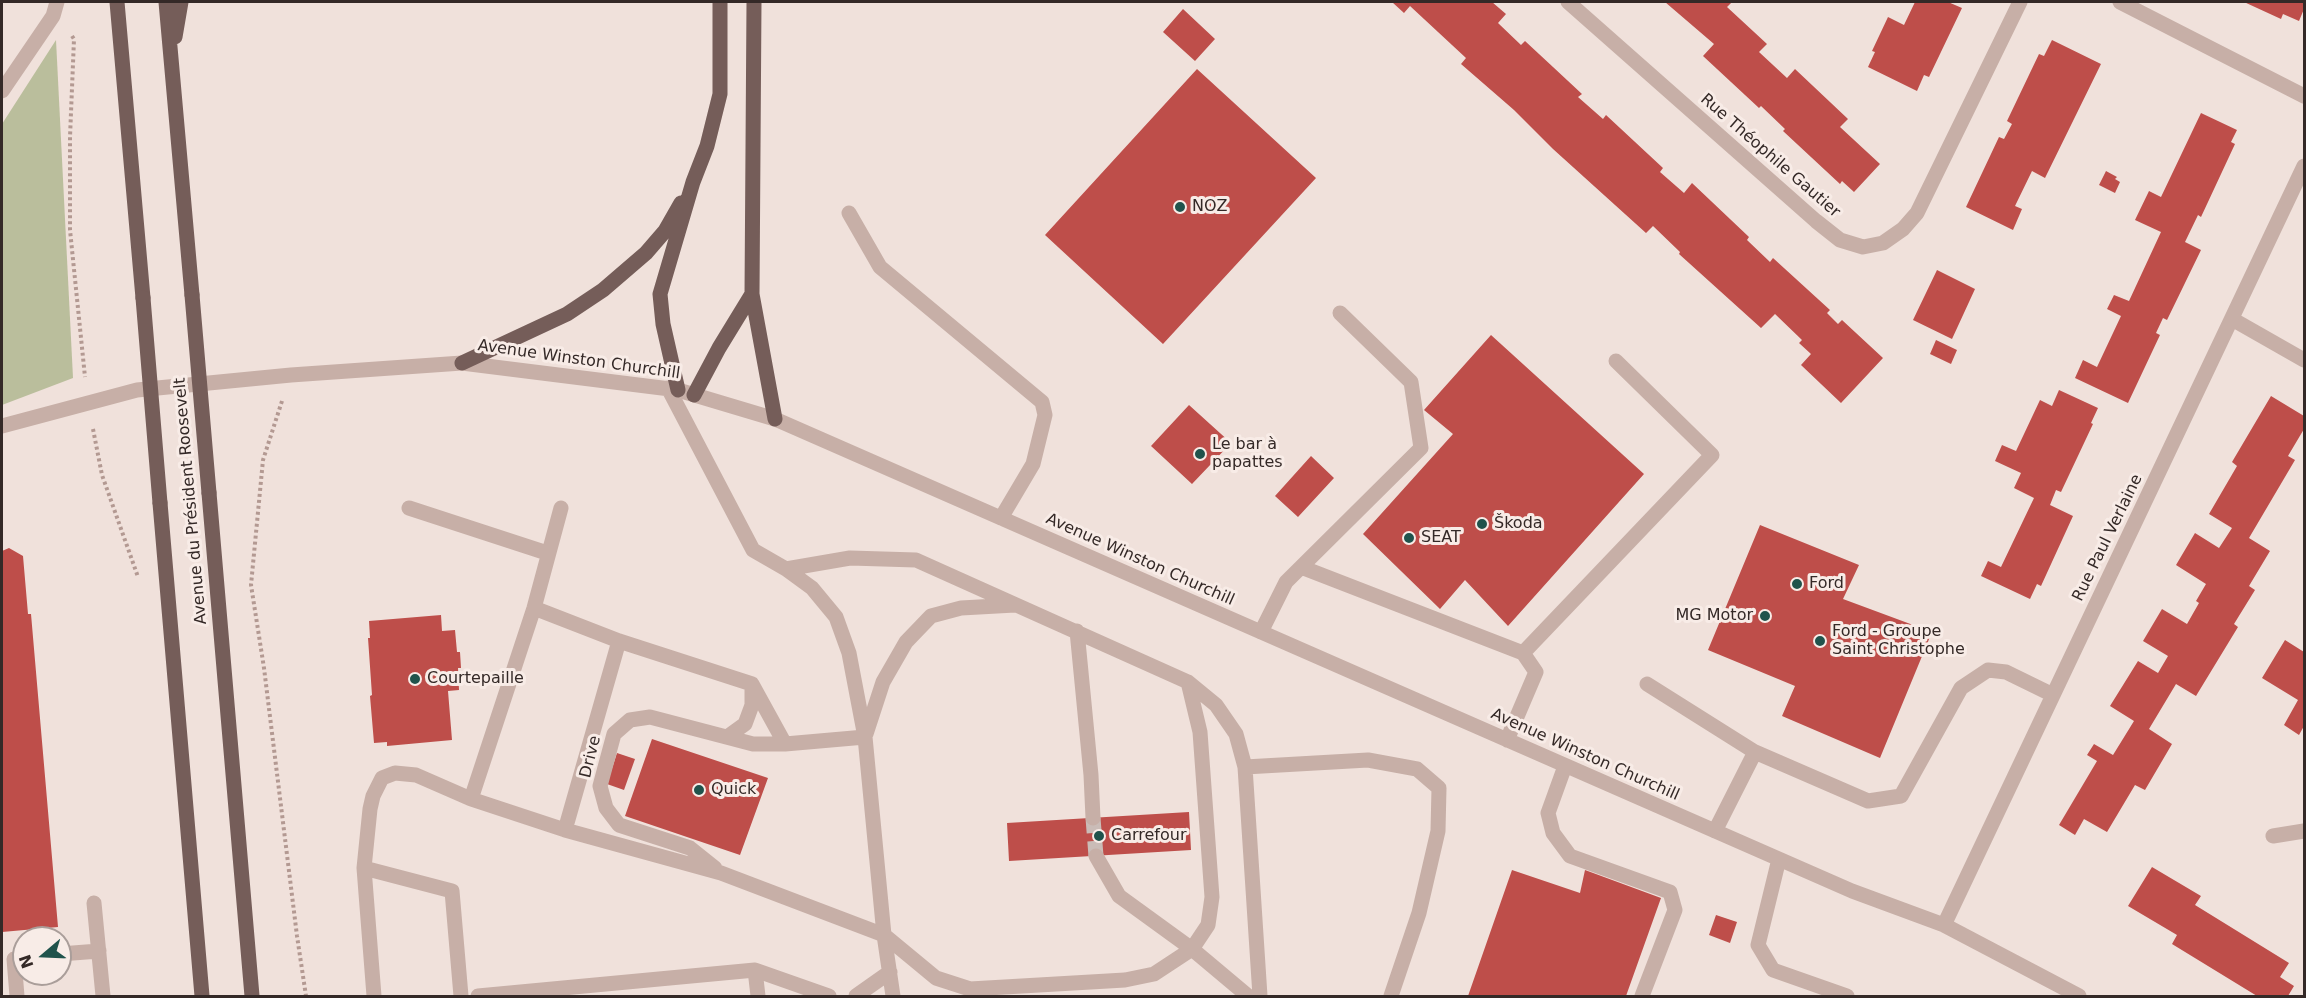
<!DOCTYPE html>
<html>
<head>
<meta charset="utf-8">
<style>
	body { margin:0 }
	#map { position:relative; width:2306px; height:998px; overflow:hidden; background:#f0e1db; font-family:"DejaVu Sans",sans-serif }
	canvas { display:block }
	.frame { position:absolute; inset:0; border:3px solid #342927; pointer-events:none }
	.north { position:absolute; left:12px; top:926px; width:60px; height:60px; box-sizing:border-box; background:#f8ece7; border:2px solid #aa9e9a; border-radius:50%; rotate:251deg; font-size:16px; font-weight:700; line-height:24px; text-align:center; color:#342927 }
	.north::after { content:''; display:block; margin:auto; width:21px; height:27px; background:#20534c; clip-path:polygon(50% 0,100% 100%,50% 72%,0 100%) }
</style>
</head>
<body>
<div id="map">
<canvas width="2306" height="998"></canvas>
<div class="frame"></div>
<div class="north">N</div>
</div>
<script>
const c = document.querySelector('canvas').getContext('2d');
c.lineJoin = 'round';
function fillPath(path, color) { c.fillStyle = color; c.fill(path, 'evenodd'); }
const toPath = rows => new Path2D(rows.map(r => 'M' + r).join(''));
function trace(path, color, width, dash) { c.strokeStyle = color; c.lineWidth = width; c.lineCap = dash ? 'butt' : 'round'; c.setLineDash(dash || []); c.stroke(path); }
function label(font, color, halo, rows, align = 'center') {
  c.font = font + ' "DejaVu Sans",sans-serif'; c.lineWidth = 6; c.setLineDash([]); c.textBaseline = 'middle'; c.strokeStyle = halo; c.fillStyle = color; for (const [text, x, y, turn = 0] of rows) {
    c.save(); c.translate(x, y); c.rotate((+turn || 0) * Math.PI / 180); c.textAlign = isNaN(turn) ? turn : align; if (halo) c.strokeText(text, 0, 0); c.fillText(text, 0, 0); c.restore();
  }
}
const green = toPath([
	[56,40,73,378,2,405,2,124]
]);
const building = toPath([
	[1392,2,1492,2,1506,14,1498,23,1521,45,1525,41,1553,67,1582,94,1578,97,1603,119,1606,115,1663,168,1660,172,1684,193,1692,183,1749,237,1747,240,1770,262,1773,258,1830,310,1827,313,1838,324,1842,320,1883,358,1841,403,1801,365,1811,354,1799,343,1802,340,1775,314,1761,328,1679,254,1680,252,1653,226,1646,233,1553,149,1514,110,1461,64,1466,58,1410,6,1404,13],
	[1665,2,1732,2,1727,7,1767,44,1759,52,1787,78,1795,69,1848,119,1840,127,1880,164,1854,192,1842,181,1840,184,1783,131,1785,129,1761,106,1759,108,1703,56,1714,44],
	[1915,2,1948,2,1962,8,1929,77,1924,75,1917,91,1868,67,1875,52,1872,51,1888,17,1904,25],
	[2244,2,2304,2,2304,9,2299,21,2283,14,2281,19],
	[1183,9,1215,39,1195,61,1163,32],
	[2052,40,2101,64,2045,178,2032,171,2015,206,2022,209,2013,230,1966,207,1999,137,2004,139,2012,124,2007,121,2039,54,2044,56],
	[1197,69,1316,178,1163,344,1045,235],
	[2201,113,2237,130,2231,142,2235,144,2201,217,2198,215,2185,242,2201,250,2167,320,2163,318,2156,333,2160,335,2128,403,2075,378,2083,360,2097,367,2121,316,2107,309,2114,295,2129,301,2161,232,2135,220,2149,191,2161,197],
	[2106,171,2117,177,2115,179,2120,182,2115,193,2099,185],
	[1937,270,1975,289,1952,339,1913,320],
	[1491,335,1644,474,1508,626,1465,580,1440,609,1363,534,1453,434,1424,410],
	[1936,340,1957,350,1951,364,1930,354],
	[2059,390,2098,408,2091,423,2093,424,2061,492,2056,490,2050,505,2073,516,2041,586,2037,584,2030,599,1981,576,1988,561,2001,567,2034,498,2014,488,2021,473,1995,461,2002,445,2016,451,2040,400,2052,406],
	[2271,396,2304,416,2304,429,2288,456,2295,460,2249,538,2270,551,2249,586,2255,590,2234,624,2238,627,2196,696,2176,684,2149,729,2172,744,2145,790,2135,785,2107,832,2084,819,2075,835,2059,825,2097,761,2087,755,2094,744,2113,755,2134,721,2110,706,2138,661,2158,673,2168,656,2143,641,2162,609,2187,624,2199,603,2196,601,2206,584,2176,565,2195,533,2219,548,2232,528,2209,514,2237,466,2232,462],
	[1189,405,1231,443,1192,484,1151,446],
	[1311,456,1334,478,1298,517,1275,496],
	[1760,525,1859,565,1843,599,1932,632,1880,758,1782,716,1795,686,1708,650],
	[9,548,23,556,28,614,31,614,58,927,2,932,2,551],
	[441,615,442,631,455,630,457,652,460,652,461,668,458,668,459,690,448,691,452,740,387,746,387,742,374,743,370,696,372,695,368,638,370,638,369,621],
	[2285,640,2304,652,2304,726,2299,735,2284,725,2298,700,2262,678],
	[652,739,768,778,740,855,625,816],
	[617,753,635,759,624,790,607,784],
	[1189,812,1191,850,1009,861,1007,823],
	[2152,867,2201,896,2195,905,2289,963,2280,977,2294,986,2288,996,2257,996,2172,944,2177,935,2128,906],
	[1512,870,1580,893,1585,870,1661,898,1626,996,1468,996],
	[1716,915,1737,922,1730,943,1709,935]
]);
const minorTunnel = toPath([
	[1093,818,1096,856]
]);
const path = toPath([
	[72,36,74,39,70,137,70,230,85,377],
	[282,401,263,460,251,585,264,668,297,936,306,996],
	[93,429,102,475,138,577]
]);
const minor = toPath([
	[1568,2,1816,221,1840,240,1863,247,1883,243,1903,229,1917,213,2020,2],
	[2120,2,2304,96],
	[2,91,53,16,57,2],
	[849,213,880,267,1042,402,1045,415,1033,464,1001,518],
	[2232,319,2304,360],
	[668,388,753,550,786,569,812,588,836,617,849,653,865,737,884,935,893,996],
	[2,426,137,390,291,375,462,363,678,390,775,419,1852,891,1944,925,2079,996],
	[409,508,547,553],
	[561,508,534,608,471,799,565,830,721,873,884,935,936,978,970,989,1125,980,1154,974,1192,949,1208,925,1212,897,1200,732,1188,682],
	[1301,567,1523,653,1712,455,1616,361],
	[786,569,850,558,916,560,1188,682,1216,705,1236,734,1245,767,1260,996],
	[534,608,619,641,752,684,785,744],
	[1077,631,1091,775,1093,818],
	[1261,632,1286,582,1421,448,1411,382,1340,313],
	[1647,684,1755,752,1715,831],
	[866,734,883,682,906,642,931,616,961,608,1015,605],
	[727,737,745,724,752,705,752,685],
	[1507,740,1536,672,1523,653],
	[1755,752,1868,801,1901,796,1961,688,1988,670,2006,672,2053,695],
	[1565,766,1548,813,1553,833,1570,856,1670,892,1675,910,1642,996],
	[1245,767,1368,760,1417,769,1439,788,1438,831,1419,913,1391,996],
	[565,830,619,641],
	[2273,836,2304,831],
	[1096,856,1119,896,1192,949,1248,996],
	[1779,859,1758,945,1773,970,1847,996],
	[364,868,370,809,373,796,382,778,395,773,416,775,471,799],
	[715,868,690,848,619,825,606,808,600,786,614,734,630,720,650,717,753,744,785,744,865,737],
	[94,903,103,996],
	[1944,925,2304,166],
	[60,954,99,951],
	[14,959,17,996],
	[755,970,829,996],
	[374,996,364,868,452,891,461,996],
	[478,996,755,970,758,996],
	[856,996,890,972]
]);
const major = toPath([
	[117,2,143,298],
	[166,2,192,295],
	[754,2,752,294,775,419],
	[175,37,181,2],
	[462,363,567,314,603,290,646,253,665,231,681,203],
	[678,390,663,324,660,294,693,182,707,146,720,94,720,2],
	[694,395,719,348,752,294],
	[209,493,252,996],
	[160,503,202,996]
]);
const majorBridge = toPath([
	[192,295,209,493],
	[143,298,160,503]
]);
const markers = [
	[1180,207,6,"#20534c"],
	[1200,454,6,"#20534c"],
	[1482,524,6,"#20534c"],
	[1409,538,6,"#20534c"],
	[1797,584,6,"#20534c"],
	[1765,616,6,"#20534c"],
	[1820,641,6,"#20534c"],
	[415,679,6,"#20534c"],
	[699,790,6,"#20534c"],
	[1099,836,6,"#20534c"]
];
const streetNames = [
	["Rue Théophile Gautier",1770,156,41],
	["Avenue Winston Churchill",579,360,8],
	["Avenue du Président Roosevelt",191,501,-95],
	["Rue Paul Verlaine",2108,538,-64],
	["Avenue Winston Churchill",1140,560,24],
	["Avenue Winston Churchill",1585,755,24],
	["Drive",591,757,-76]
];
const poiNames = [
	["NOZ",1192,207],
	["Le bar à",1212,445],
	["papattes",1212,463],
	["Škoda",1494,524],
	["SEAT",1421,538],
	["Ford",1809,584],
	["MG Motor",1753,616,"right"],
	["Ford - Groupe",1832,632],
	["Saint Christophe",1832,650],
	["Courtepaille",427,679],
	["Quick",711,790],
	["Carrefour",1111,836]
];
fillPath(green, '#babe9c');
fillPath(building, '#be4e4a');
trace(minorTunnel, '#cabcb7', 15, [15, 8]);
trace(path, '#b39992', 4, [3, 3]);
trace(minor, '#c7afa7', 15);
trace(major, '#755d59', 15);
trace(majorBridge, '#755d59', 15);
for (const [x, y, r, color] of markers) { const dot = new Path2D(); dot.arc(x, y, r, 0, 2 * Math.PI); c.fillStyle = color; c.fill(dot); trace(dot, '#f8ece7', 2); }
label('16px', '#342927', '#f8ece7', streetNames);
label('16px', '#342927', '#f8ece7', poiNames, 'left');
</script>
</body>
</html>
